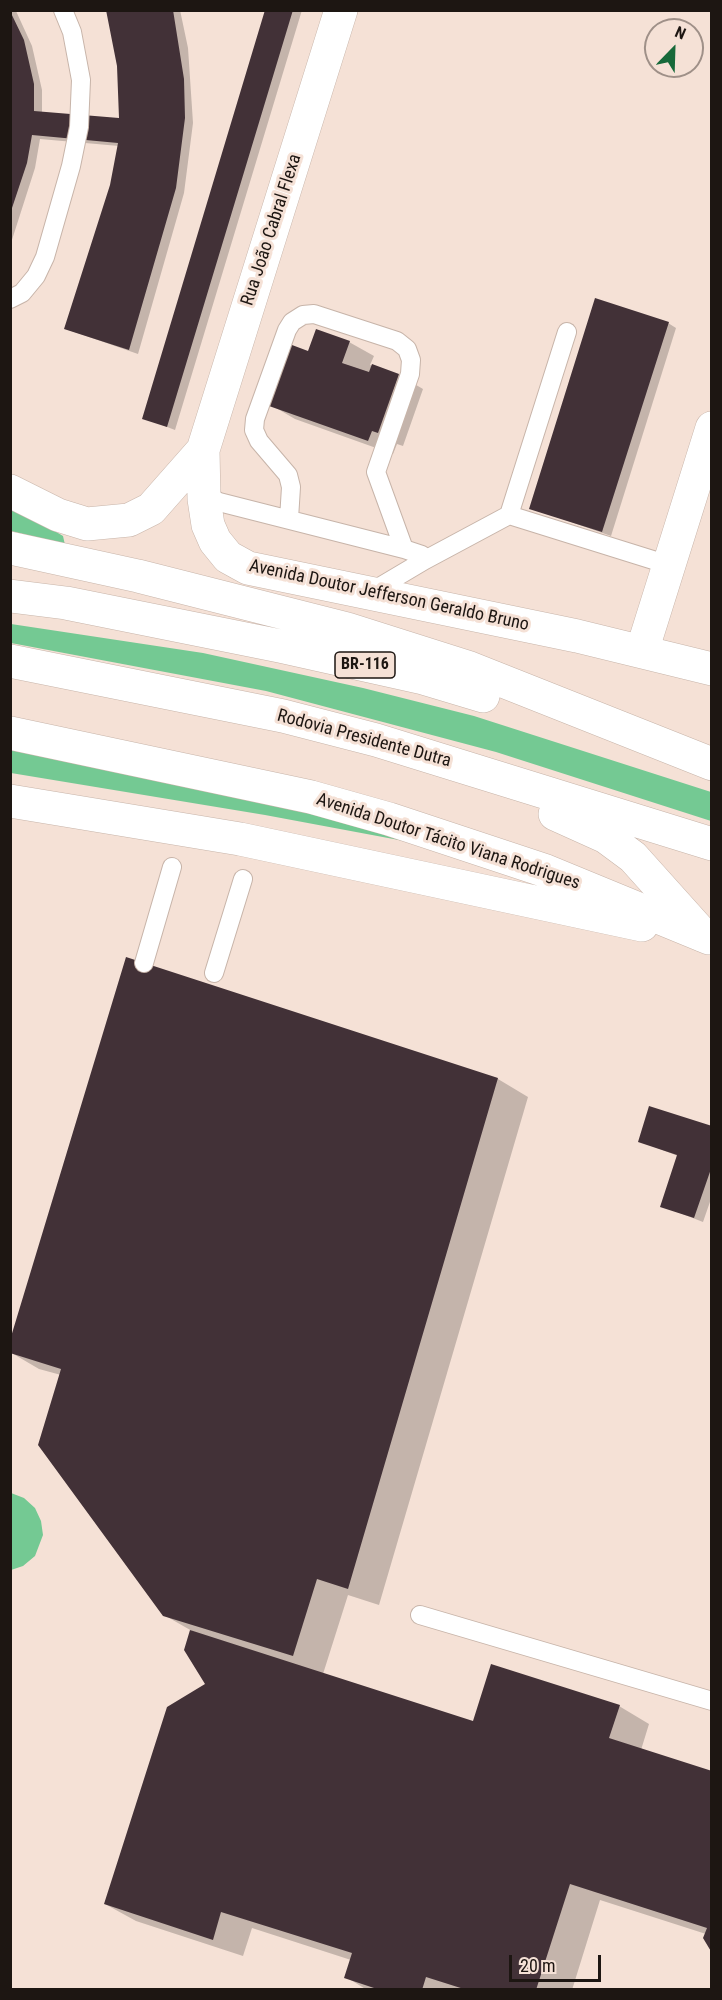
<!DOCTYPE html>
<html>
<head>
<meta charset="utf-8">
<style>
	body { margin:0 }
	#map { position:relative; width:722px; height:2000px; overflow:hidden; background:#f5e1d6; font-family:"Roboto Condensed",sans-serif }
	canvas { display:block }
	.frame { position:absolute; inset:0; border:12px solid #1d1612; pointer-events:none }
	.north { position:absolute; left:644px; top:18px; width:60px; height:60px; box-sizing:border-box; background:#f5e1d6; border:2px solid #9f9088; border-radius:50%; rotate:23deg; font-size:16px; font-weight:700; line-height:24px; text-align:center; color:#1d1612 }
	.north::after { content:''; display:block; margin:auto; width:21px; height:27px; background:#17693a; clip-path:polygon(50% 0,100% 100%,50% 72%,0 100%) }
	.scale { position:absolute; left:509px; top:1955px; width:92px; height:27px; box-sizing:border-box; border:3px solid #1d1612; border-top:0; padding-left:8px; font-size:18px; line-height:21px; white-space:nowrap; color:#1d1612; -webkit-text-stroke:4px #f5e1d6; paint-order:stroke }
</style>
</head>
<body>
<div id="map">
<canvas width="722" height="2000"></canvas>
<div class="frame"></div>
<div class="north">N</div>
<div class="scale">20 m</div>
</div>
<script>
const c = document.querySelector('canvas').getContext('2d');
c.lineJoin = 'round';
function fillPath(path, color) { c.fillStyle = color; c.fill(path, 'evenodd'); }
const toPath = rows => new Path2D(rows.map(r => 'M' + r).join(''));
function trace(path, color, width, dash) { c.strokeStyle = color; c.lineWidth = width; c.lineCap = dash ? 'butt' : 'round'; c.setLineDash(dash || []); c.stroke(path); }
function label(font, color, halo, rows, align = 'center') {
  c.font = font + ' "Roboto Condensed",sans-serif'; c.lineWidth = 6; c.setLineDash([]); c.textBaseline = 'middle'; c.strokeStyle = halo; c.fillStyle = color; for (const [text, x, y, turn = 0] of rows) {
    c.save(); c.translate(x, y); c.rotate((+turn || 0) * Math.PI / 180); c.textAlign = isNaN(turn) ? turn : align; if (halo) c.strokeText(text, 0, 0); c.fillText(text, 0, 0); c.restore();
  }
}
const green = toPath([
	[11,505,63,536,65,545,11,531],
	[11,624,203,653,363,688,474,716,711,792,711,821,496,752,266,691,11,643],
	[10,746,296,808,447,849,265,815,11,773],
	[11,1493,24,1498,35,1508,41,1521,43,1535,35,1556,23,1566,11,1570]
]);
const shadow = toPath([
	[10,10,16,11,32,46,42,90,42,113,120,120,119,66,107,10,180,10,188,48,193,123,184,193,138,354,66,329,111,186,119,146,40,139,35,168,10,246],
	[267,10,302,10,175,430,144,418],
	[668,323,676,328,611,536,531,508],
	[349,342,374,356,370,365,399,375,423,389,403,446,397,444,393,454,295,419,271,405,309,352],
	[127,959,498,1079,528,1097,379,1605,348,1595,323,1674,474,1723,619,1706,649,1724,641,1750,712,1773,712,1950,706,1934,600,1900,572,1990,367,1990,346,1977,351,1960,252,1928,243,1956,136,1921,105,1904,207,1685,192,1631,164,1615,61,1375,39,1369,10,1352],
	[712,1128,712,1196,703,1222,662,1206,678,1156,639,1141]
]);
const building = toPath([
	[106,10,173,10,184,79,185,118,176,188,129,350,64,329,110,185,118,143,32,135,27,163,10,214,10,11,24,40,34,84,34,111,119,118,117,66],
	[265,10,293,10,167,427,142,419],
	[595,298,669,322,602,532,529,509],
	[316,329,350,341,342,363,369,372,372,364,399,374,378,433,372,431,368,441,269,406,284,342,308,351],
	[126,957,498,1078,348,1589,317,1579,293,1656,163,1616,38,1445,61,1369,10,1353,10,1340],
	[649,1106,712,1126,712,1166,694,1218,660,1207,677,1155,638,1142],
	[190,1630,473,1721,491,1664,620,1705,609,1738,712,1771,712,1953,703,1938,707,1928,570,1884,536,1990,467,1990,426,1977,422,1990,380,1990,344,1978,352,1953,221,1912,213,1940,104,1904,167,1707,205,1684,184,1650]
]);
const lane = toPath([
	[10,299,22,293,36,276,45,257,71,166,79,127,81,80,72,32,63,10],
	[204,489,210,497,219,502,404,549],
	[509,515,567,332],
	[289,519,291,487,288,475,259,441,254,430,255,419,287,330,292,322,303,315,314,314,397,341,407,349,411,360,410,374,376,472,404,549,422,555],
	[371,592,425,560,509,515,669,565],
	[144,963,172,867],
	[214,973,243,879],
	[420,1615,712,1701]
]);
const street = toPath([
	[642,651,712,428]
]);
const secondary = toPath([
	[341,10,203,450,204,499,208,525,215,541,228,557,248,568,577,636,712,669],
	[10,491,58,515,87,524,129,520,151,509,203,450],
	[10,733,311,797,389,819,546,871,709,938],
	[10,801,240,839,642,925]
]);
const highway = toPath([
	[10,548,138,576,347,629,470,668,712,764],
	[10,596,66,603,280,646,423,678,483,696],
	[10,661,283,716,376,740,712,844],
	[555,814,606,837,633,857,703,935]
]);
const shields = [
	[365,665,60]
];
const shieldNames = [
	["BR-116",365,665]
];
const streetNames = [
	["Rua João Cabral Flexa",272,230,-72],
	["Avenida Doutor Jefferson Geraldo Bruno",389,596,12],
	["Rodovia Presidente Dutra",364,739,15],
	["Avenida Doutor Tácito Viana Rodrigues",448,842,18]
];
fillPath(green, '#74c993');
fillPath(shadow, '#0003');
fillPath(building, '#423137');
trace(lane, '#c7b4a9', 20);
trace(street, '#c7b4a9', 34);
trace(secondary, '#c7b4a9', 34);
trace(highway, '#c7b4a9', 34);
trace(lane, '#fff', 18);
trace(street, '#fff', 33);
trace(secondary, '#fff', 33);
trace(highway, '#fff', 33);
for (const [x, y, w] of shields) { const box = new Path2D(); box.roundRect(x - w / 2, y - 13, w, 26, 4.5); c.fillStyle = '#f5e1d6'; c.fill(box); trace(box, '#1d1612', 1.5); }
label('bold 16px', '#1d1612', null, shieldNames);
label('18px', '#1d1612', '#f5e1d6', streetNames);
</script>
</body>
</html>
